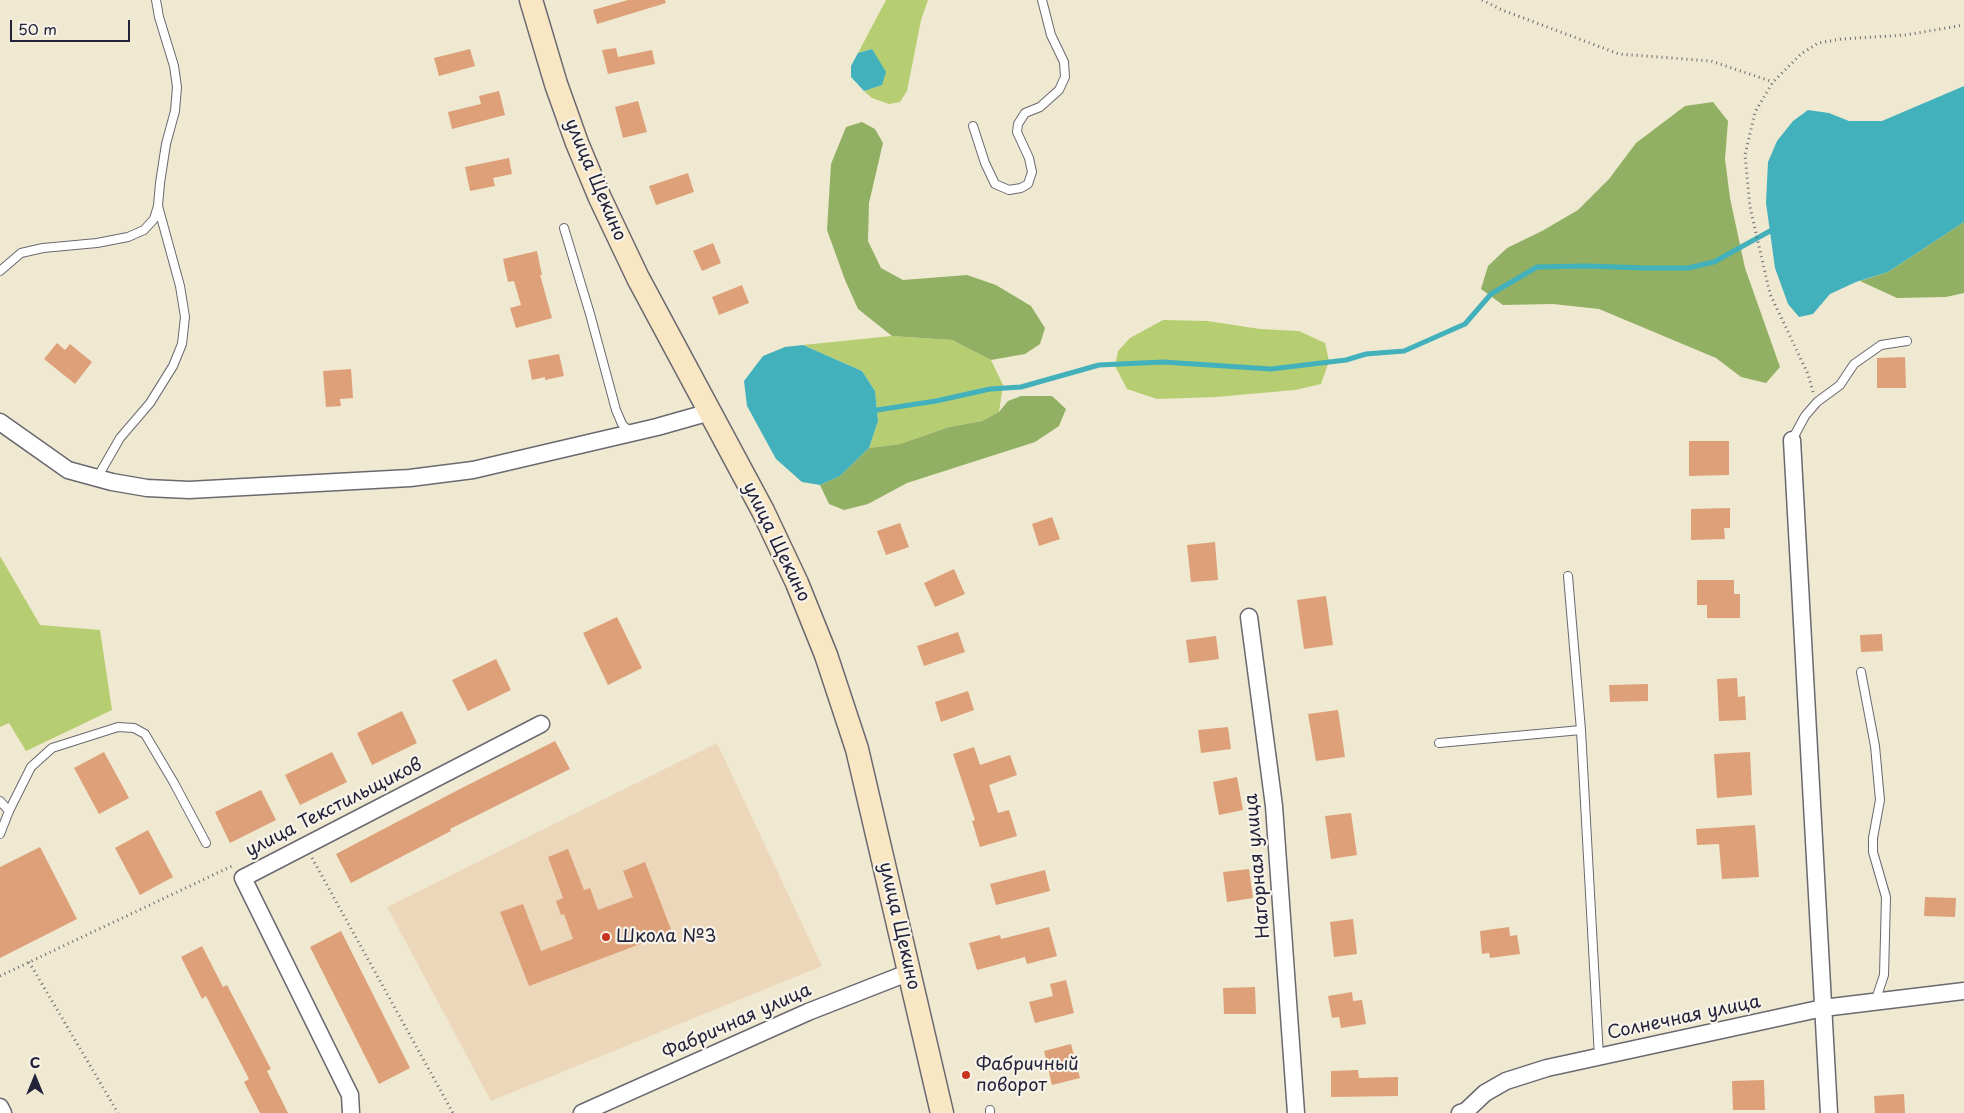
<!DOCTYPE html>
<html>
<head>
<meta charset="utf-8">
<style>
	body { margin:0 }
	#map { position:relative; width:1964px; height:1113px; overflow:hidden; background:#f0e9d1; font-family:"Playpen Sans",sans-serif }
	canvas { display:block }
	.north { position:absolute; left:10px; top:1053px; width:50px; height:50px; -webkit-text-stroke:4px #f7f3e8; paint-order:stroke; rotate:0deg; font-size:14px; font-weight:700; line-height:20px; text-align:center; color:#22223b }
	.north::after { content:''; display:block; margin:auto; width:18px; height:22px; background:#22223b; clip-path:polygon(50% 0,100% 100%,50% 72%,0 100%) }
	.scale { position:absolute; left:10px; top:20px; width:120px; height:22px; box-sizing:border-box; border:2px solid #22223b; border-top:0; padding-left:6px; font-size:15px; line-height:18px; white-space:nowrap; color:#22223b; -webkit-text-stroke:4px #f7f3e8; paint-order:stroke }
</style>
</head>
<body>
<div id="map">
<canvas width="1964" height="1113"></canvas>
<div class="north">С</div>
<div class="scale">50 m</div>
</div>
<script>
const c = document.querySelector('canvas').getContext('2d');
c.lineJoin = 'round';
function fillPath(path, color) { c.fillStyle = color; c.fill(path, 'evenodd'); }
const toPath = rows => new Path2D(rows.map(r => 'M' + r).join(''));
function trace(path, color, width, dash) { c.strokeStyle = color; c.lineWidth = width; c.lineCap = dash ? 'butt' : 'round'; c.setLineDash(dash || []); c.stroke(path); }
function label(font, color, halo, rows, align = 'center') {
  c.font = font + ' "Playpen Sans",sans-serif'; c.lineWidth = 4.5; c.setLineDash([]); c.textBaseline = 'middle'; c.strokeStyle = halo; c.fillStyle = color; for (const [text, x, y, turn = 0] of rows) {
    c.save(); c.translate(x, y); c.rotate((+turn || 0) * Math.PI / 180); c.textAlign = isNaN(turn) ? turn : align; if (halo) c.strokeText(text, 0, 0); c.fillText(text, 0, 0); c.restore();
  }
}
const built = toPath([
	[717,743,822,966,491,1101,387,907]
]);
const green = toPath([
	[886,0,928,0,921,20,907,91,900,102,889,104,872,98,864,91,882,85,872,49,858,53],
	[1163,320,1207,321,1260,329,1299,331,1325,343,1329,361,1321,384,1295,390,1216,397,1157,399,1127,389,1115,366,1118,351,1130,338],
	[892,336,952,340,991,360,1003,385,999,412,982,421,949,427,900,444,869,448,878,421,875,391,862,371,803,345],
	[0,556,40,625,100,630,112,710,26,751,9,723,0,727]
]);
const forest = toPath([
	[1713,102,1728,121,1725,159,1730,198,1745,268,1780,367,1766,383,1741,377,1716,358,1599,309,1553,304,1503,305,1481,289,1488,266,1507,248,1542,231,1578,210,1609,179,1636,143,1685,106],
	[862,122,875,129,883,143,869,203,868,241,881,268,903,280,967,275,996,285,1031,306,1045,328,1040,344,1025,354,991,360,952,340,892,336,858,309,845,280,827,230,831,164,846,127],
	[1964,222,1964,293,1946,297,1897,298,1860,281,1888,272],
	[1021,396,1052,396,1066,409,1059,426,1035,442,907,483,868,504,844,510,829,504,820,485,840,476,869,448,900,444,949,427,982,421,999,412,1008,401]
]);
const water = toPath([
	[872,49,886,72,882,85,864,91,851,77,851,66,858,53],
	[1964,86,1964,222,1888,272,1856,282,1830,294,1813,314,1799,317,1788,304,1775,268,1766,203,1768,162,1777,141,1793,121,1808,110,1829,113,1849,121,1882,121],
	[803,345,862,371,875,391,878,421,869,448,840,476,820,485,802,482,776,459,747,406,744,381,763,356,785,347]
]);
const stream = toPath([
	[877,410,936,401,990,389,1021,387,1099,365,1163,362,1271,369,1346,360,1366,354,1404,351,1465,324,1491,294,1537,267,1587,266,1645,268,1688,268,1714,262,1770,231]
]);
const building = toPath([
	[628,0,665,0,666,3,597,24,593,10],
	[616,48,618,57,652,50,655,64,608,74,602,50],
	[470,49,475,66,439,76,434,58],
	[499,91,505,115,452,129,448,112,481,104,479,96],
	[638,101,647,132,623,138,615,107],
	[509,158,512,174,493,178,495,186,470,191,465,167],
	[688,173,694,192,656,205,649,186],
	[713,243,721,263,702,271,693,251],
	[537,251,542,275,540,275,552,318,516,328,510,308,521,305,514,281,508,282,503,259],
	[742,285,749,303,719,315,712,297],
	[57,343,65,350,70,344,92,362,75,384,44,359],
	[559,354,564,376,545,380,545,377,532,380,528,360],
	[1905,357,1906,388,1877,388,1877,358],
	[351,369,353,398,340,399,341,406,326,407,323,371],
	[1689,441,1729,441,1729,475,1689,476],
	[1730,508,1730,528,1724,528,1725,539,1691,540,1691,509],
	[1052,517,1060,539,1039,546,1032,524],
	[900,523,909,547,886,555,877,531],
	[1215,542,1218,580,1191,582,1187,545],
	[954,569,965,594,935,607,924,583],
	[1697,580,1734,580,1734,594,1740,594,1740,618,1707,618,1707,605,1697,605],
	[1326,596,1333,645,1304,649,1297,600],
	[617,617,642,668,608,685,583,633],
	[958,632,965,652,924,666,917,646],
	[1882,634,1883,651,1861,652,1860,635],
	[1216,636,1219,659,1189,663,1186,640],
	[496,659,511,690,468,711,452,680],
	[1737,678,1738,697,1745,696,1746,720,1719,721,1717,679],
	[1648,684,1648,701,1610,702,1609,685],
	[968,691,974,710,941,722,935,702],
	[1338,710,1345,757,1316,761,1308,714],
	[402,711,417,743,372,765,357,733],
	[1228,727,1231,749,1201,753,1198,730],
	[555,741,570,769,450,829,451,831,351,883,336,854,456,791],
	[974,747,980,765,1010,755,1017,775,989,785,998,813,1009,810,1017,836,980,847,972,821,975,820,953,754],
	[104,752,129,798,99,814,74,768],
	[332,752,347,782,300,805,285,775],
	[1750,752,1752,795,1717,798,1714,754],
	[1237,777,1243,810,1219,815,1213,782],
	[261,790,276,820,230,843,215,812],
	[1351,813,1357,855,1331,859,1325,816],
	[1755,825,1759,877,1722,879,1719,844,1697,845,1696,829],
	[148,830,173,877,140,895,115,848],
	[40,847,77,919,0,958,0,867],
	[568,849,584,890,590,888,598,910,633,897,623,871,645,862,672,932,529,986,500,912,523,904,541,951,573,939,564,914,561,915,556,901,563,898,548,857],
	[1249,869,1253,898,1227,902,1223,872],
	[1045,870,1050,891,996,905,990,884],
	[1925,897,1956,898,1955,917,1924,916],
	[1353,919,1357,954,1334,957,1330,922],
	[1049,927,1057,956,1027,964,1025,957,977,970,969,943,1000,935,1001,939],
	[1509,927,1510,936,1517,935,1520,954,1490,958,1489,953,1482,954,1480,931],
	[341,931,410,1068,379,1084,310,947],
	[202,946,223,987,227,985,271,1069,267,1071,288,1113,260,1113,244,1082,249,1079,206,996,202,999,181,957],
	[1066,980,1074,1013,1035,1023,1029,1002,1053,996,1050,984],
	[1255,987,1256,1014,1224,1014,1223,988],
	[1352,992,1353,1001,1362,1000,1366,1024,1341,1028,1339,1017,1332,1018,1328,996],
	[1071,1044,1080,1078,1052,1085,1044,1051],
	[1358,1070,1359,1078,1398,1077,1398,1096,1331,1097,1331,1071],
	[1764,1080,1765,1110,1733,1110,1732,1081],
	[1904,1094,1905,1113,1875,1113,1874,1096]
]);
const path = toPath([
	[1482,0,1502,10,1619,54,1711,61,1773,82],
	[1813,392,1808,374,1770,294,1750,207,1745,155,1755,112,1773,82,1801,54,1818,43,1841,39,1905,35,1964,25],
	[312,858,453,1113],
	[29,962,118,1113],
	[0,976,232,866]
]);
const service = toPath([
	[973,126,985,163,995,184,1009,190,1021,188,1028,184,1032,172,1029,158,1017,132,1018,124,1025,113,1040,107,1059,90,1065,77,1064,62,1051,35,1042,0],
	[564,228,590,314,616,410,622,424,630,432],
	[0,271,21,253,43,248,97,243,128,237,144,230,154,219,158,206,160,183,166,144,175,111,177,87,174,66,159,17,156,0],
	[1792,440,1805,416,1817,402,1840,385,1854,364,1881,345,1907,341],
	[97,478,120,438,150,403,173,366,182,344,185,317,180,286,158,206],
	[1568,576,1581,730,1599,1057],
	[1861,672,1875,746,1880,800,1873,838,1873,852,1886,897,1884,975,1875,1002],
	[1439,743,1581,730],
	[0,801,9,811],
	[0,834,9,811,31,767,52,748,118,727,134,728,145,734,174,783,206,843],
	[990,1110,990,1113]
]);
const minor = toPath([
	[0,422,68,470,112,482,147,488,189,490,410,478,473,470,657,427,710,412],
	[1792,440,1829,1113],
	[1249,617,1274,806,1296,1113],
	[0,1107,3,1113],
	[351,1113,350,1095,243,878,541,724],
	[582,1113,808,1012,910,972],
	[1460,1113,1466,1111,1485,1093,1506,1081,1547,1068,1823,1008,1964,991]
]);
const secondary = toPath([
	[531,0,556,84,577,143,600,198,638,278,763,511,797,583,826,655,857,749,942,1113]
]);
const markers = [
	[606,937,5,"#c8321e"],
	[966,1075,5,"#c8321e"]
];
const streetNames = [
	["улица Щекино",595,180,67],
	["улица Щекино",776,542,64],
	["улица Текстильщиков",334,808,-27],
	["Нагорная улица",1258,866,-95],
	["улица Щекино",899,926,77],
	["Солнечная улица",1684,1018,-12],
	["Фабричная улица",737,1022,-24]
];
const poiNames = [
	["Школа №3",616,937],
	["Фабричный",976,1065],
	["поворот",976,1086]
];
fillPath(built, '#edd7bb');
fillPath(green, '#b7cd71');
fillPath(forest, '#91b063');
fillPath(water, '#42b1bc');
trace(stream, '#42b1bc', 5);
fillPath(building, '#dda078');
trace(service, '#6a6870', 10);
trace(minor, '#6a6870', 19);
trace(secondary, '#6a6870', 25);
trace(path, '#6a6870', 3, [1, 4]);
trace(service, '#fff', 8);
trace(minor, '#fff', 16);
trace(secondary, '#f9e7c3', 22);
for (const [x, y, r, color] of markers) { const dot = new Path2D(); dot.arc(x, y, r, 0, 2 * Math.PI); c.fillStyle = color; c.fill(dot); trace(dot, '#f7f3e8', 2); }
label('18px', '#22223b', '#f7f3e8', streetNames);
label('18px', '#22223b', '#f7f3e8', poiNames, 'left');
</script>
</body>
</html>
